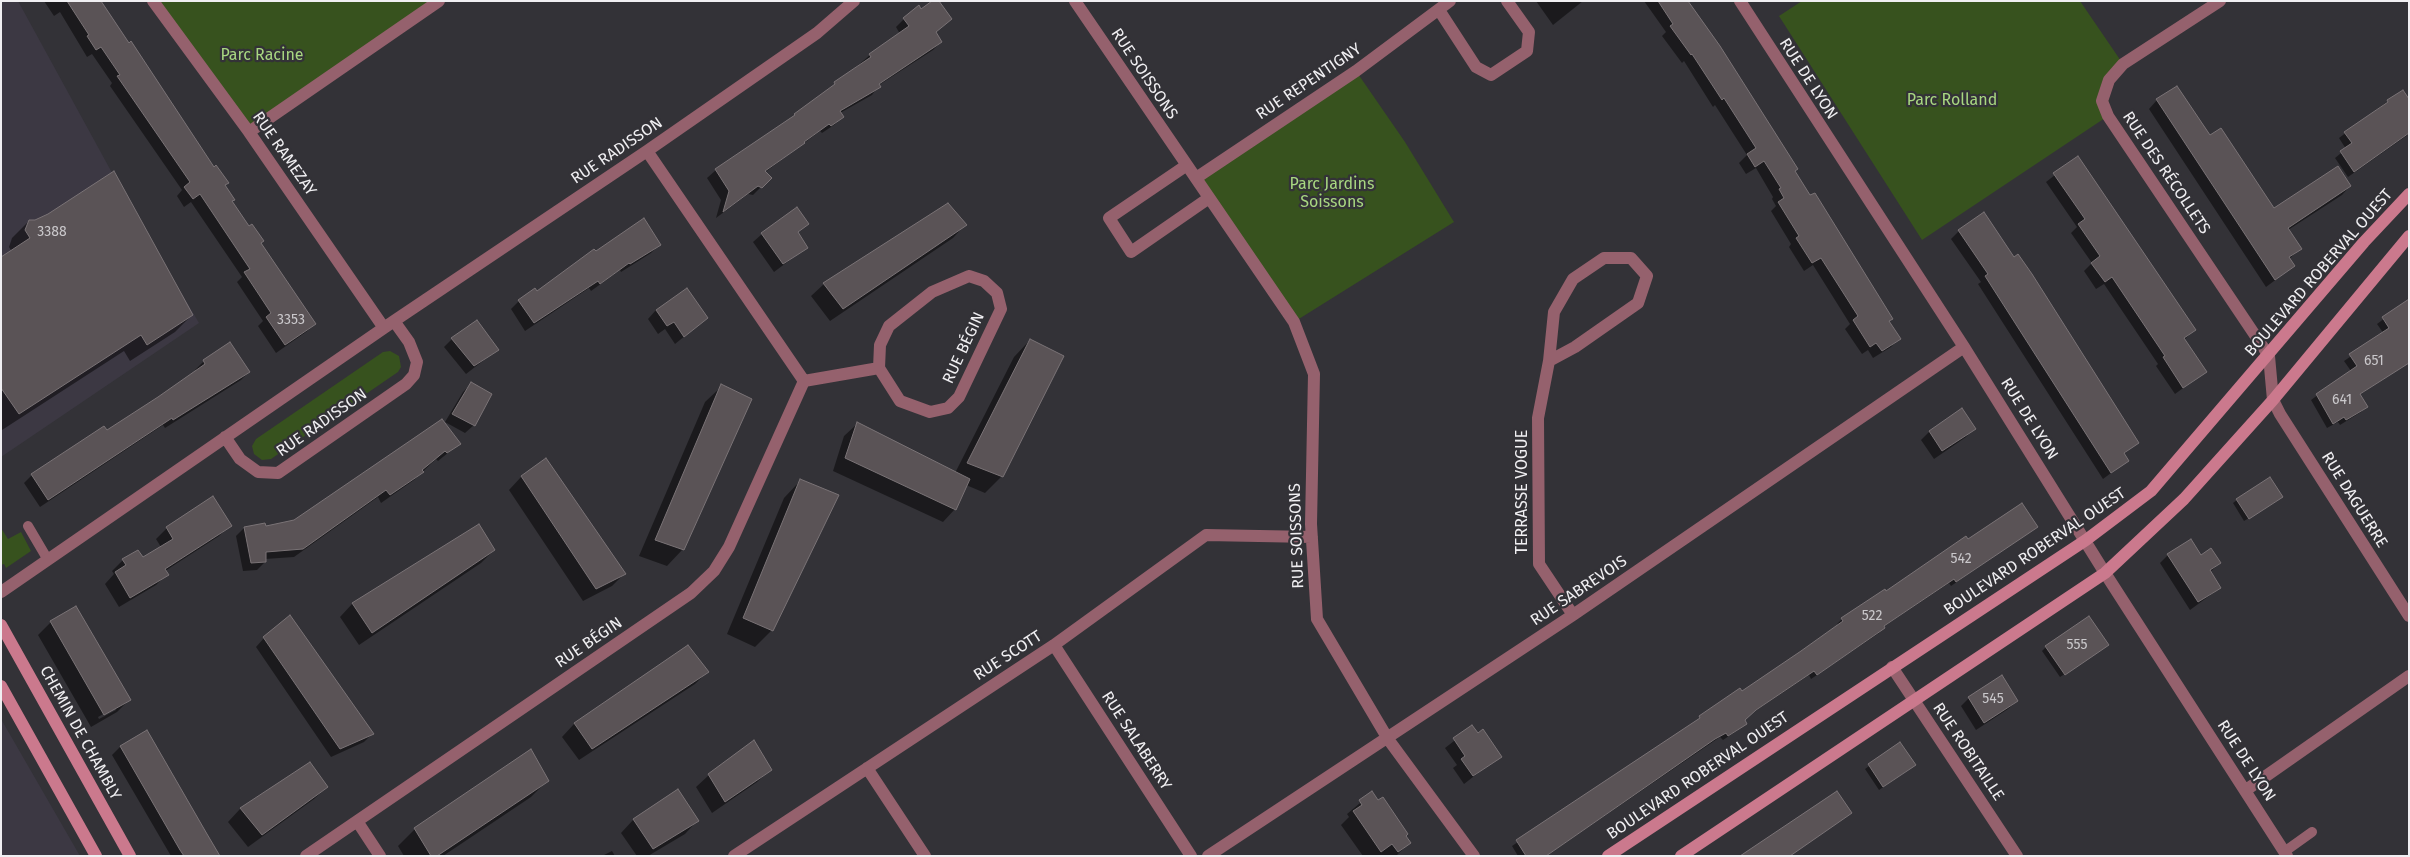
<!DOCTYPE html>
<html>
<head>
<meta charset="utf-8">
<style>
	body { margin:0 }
	#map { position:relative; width:2410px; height:857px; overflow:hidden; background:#333237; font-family:"Fira Sans",sans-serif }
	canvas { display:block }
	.frame { position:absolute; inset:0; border:2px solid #f0eff2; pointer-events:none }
</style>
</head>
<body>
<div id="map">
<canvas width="2410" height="857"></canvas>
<div class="frame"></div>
</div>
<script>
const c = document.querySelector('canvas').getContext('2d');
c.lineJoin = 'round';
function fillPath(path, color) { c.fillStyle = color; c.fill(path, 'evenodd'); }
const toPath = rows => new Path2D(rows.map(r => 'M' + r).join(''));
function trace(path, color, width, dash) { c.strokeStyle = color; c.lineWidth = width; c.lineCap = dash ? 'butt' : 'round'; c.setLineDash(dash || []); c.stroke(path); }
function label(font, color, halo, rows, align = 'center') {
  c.font = font + ' "Fira Sans",sans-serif'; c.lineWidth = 4.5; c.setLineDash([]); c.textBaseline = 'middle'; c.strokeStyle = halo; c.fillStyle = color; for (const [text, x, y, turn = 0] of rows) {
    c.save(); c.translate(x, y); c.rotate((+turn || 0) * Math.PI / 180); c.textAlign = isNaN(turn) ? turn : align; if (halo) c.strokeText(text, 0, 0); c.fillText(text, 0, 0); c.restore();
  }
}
const built = toPath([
	[1,1,18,1,128,202,199,323,1,457],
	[1,719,80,856,1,856]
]);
const green = toPath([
	[153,1,439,1,249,132],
	[1802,1,2080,1,2123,64,2109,80,2108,116,1922,240,1779,16],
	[1356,71,1405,142,1454,222,1294,322,1196,178],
	[390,351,399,356,401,367,398,372,271,459,262,460,254,454,252,446,256,439,383,352],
	[1,528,8,539,21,532,31,551,6,568,4,564,1,565]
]);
const shadow = toPath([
	[44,1,92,1,224,186,231,202,315,324,306,332,276,353,258,326,263,321,237,282,242,277,191,202,184,207,177,196,182,190,110,86,112,83,92,54,87,57,60,12,54,16],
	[1536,1,1583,1,1553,25],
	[1644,1,1686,1,1793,171,1892,318,1888,322,1899,338,1891,347,1873,358,1868,350,1862,354,1845,329,1850,324,1813,265,1804,271,1789,247,1791,244,1771,211,1776,206,1772,199,1773,197,1756,168,1746,174,1739,163,1747,155,1715,105,1713,107,1684,61,1682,63,1662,36,1666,32],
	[921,11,951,19,935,33,941,42,933,50,879,85,872,95,840,113,843,117,834,125,822,133,820,131,764,173,770,178,753,195,748,194,716,218,721,200,707,178,716,170,788,122,827,92,870,55,900,34,896,27,904,19],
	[2409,96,2409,134,2348,177,2335,158,2346,149,2339,138,2388,101],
	[2157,100,2210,137,2274,210,2350,186,2342,195,2288,230,2300,249,2289,259,2294,266,2266,287,2149,109],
	[2078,157,2194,330,2184,340,2205,372,2175,394,2156,366,2158,364,2104,284,2096,289,2084,271,2092,263,2071,233,2077,227,2046,182],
	[48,215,192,315,175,332,130,361,124,351,2,430,1,258,12,252,9,247,12,238,29,221,35,222],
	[808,223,797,233,806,248,774,272,753,242,762,234],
	[965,225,953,238,830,321,811,296,824,284],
	[1959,231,2137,442,2123,455,2127,461,2103,479,1978,284,1981,282,1951,239],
	[659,245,651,253,621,272,620,270,591,291,589,288,525,331,511,309,519,301,537,293,596,253],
	[687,290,707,318,675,344,665,329,658,334,648,319,656,310],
	[2409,300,2398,369,2359,395,2366,407,2361,412,2340,425,2338,422,2327,428,2311,400,2351,371,2344,361,2384,334,2377,324],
	[452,339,497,350,466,374,444,347],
	[1030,340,1002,476,985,493,966,485,955,509,943,522,833,471,844,436,857,424,955,473,1014,357],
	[204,361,249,372,241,380,165,428,163,425,40,507,24,483,32,475,107,432,197,371,195,370],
	[471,384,474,425,465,433,445,422,463,392],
	[722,386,683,549,667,566,639,556,705,402],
	[1962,410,1974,428,1966,437,1934,459,1921,440,1929,432],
	[459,444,438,461,436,459,414,480,381,503,378,497,294,557,265,559,265,562,257,570,243,571,236,536,244,528,265,527,295,521],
	[546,460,624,574,612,586,583,601,509,490,521,477],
	[800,481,772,630,755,647,727,634,784,498],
	[2237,500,2277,501,2244,521,2233,503],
	[230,525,219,536,165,571,167,574,156,585,119,607,105,584,114,574,112,571,123,560,142,559,161,547,156,539,167,528],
	[479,526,494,550,481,563,359,645,340,617,352,604],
	[2036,527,1951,586,1949,583,1883,627,1879,633,1811,679,1809,675,1749,715,1744,720,1746,723,1741,728,1723,740,1720,737,1546,856,1518,856,1512,846,1696,723,1700,717,1742,693,1839,626,1837,624,1842,619,1968,540],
	[2168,555,2200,556,2220,563,2210,572,2220,588,2190,610,2160,563],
	[51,622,129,700,117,712,91,727,38,635],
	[116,707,116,710,99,719,98,717],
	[264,638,372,734,364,742,331,757,256,647],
	[688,646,707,672,695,684,579,760,562,737,574,724],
	[2046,647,2103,649,2060,677,2042,651],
	[1969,698,2017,701,2008,709,1976,730,1961,706],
	[1472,727,1500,756,1464,784,1453,768,1457,765,1445,748],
	[146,732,216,856,171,856,112,755,120,747],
	[1900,744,1910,769,1879,790,1865,769],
	[309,764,327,787,314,799,248,847,228,822,240,809],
	[770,770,757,782,712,813,696,787,709,775],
	[548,780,531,797,443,856,404,856,398,846,415,829],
	[678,791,697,821,685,834,648,856,637,856,621,833,633,820],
	[1372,793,1409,843,1396,856,1363,856,1341,825,1349,817,1347,814],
	[612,851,615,856,602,856]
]);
const building = toPath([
	[67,1,101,1,129,43,131,41,214,167,216,165,229,183,225,185,235,200,232,201,249,226,252,224,264,241,261,243,316,324,285,345,266,317,271,313,244,272,250,269,200,194,193,199,184,187,190,182,117,76,120,75,101,47,96,50,87,36,89,35,67,1],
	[932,1,939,1,952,19,936,32,942,42,879,84,881,87,840,111,844,117,831,126,829,124,804,142,805,143,765,171,772,178,762,188,758,186,723,212,729,191,715,169,795,115,794,114,835,84,834,82,871,57,869,54,909,26,903,18,919,5,921,9,932,1],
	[1658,1,1688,1,1720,46,1798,169,1795,171,1810,195,1815,193,1893,319,1889,321,1901,339,1882,351,1876,343,1870,347,1853,320,1858,316,1821,258,1812,263,1796,238,1799,236,1778,202,1784,198,1779,189,1781,188,1764,161,1755,167,1747,154,1756,148,1724,98,1722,100,1692,54,1691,55,1670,26,1673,24,1658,1],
	[2177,86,2210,135,2221,128,2274,208,2338,166,2351,186,2288,228,2302,249,2289,257,2295,266,2275,280,2156,99,2177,86],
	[2403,90,2409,99,2409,133,2354,172,2340,151,2352,143,2344,132,2388,102,2387,100,2403,90],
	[2078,156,2196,330,2184,338,2207,372,2183,388,2163,357,2165,356,2112,277,2105,282,2091,263,2100,256,2078,224,2085,219,2053,173,2078,156],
	[114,171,193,315,147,345,141,335,19,414,1,388,1,257,30,238,25,230,29,220,35,220,48,214,114,171],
	[948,203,967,225,843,309,823,283,948,203],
	[797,207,809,224,798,232,808,248,783,264,761,233,797,207],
	[1984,212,2014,257,2018,254,2032,274,2139,443,2124,453,2129,461,2111,473,1985,276,1988,274,1958,230,1984,212],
	[644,218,661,245,630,264,629,263,600,284,598,281,534,323,518,300,535,288,537,291,594,249,596,251,644,218],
	[687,288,708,318,684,337,674,322,667,326,656,310,687,288],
	[2409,299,2409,363,2360,394,2368,407,2346,420,2344,417,2333,424,2316,394,2357,366,2349,354,2389,328,2382,317,2409,299],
	[477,320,499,350,474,366,451,338,477,320],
	[1030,339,1064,356,1003,477,967,463,1030,339],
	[230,342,250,372,173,420,172,418,48,500,31,474,104,426,107,430,158,397,205,364,203,360,230,342],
	[471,382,492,394,475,426,452,414,471,382],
	[721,384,752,399,684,550,655,540,721,384],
	[1962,408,1976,429,1942,451,1929,431,1962,408],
	[442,419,461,444,447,453,445,451,422,470,424,472,390,495,386,490,303,549,266,552,266,562,251,563,244,527,265,523,266,526,294,520,442,419],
	[857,422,970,479,956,510,845,458,857,422],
	[546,458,626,574,596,589,521,476,546,458],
	[2270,477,2283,497,2249,519,2236,499,2270,477],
	[800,479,839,495,773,631,743,618,800,479],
	[213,496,232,526,165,569,169,575,130,598,115,572,126,565,122,559,138,550,143,557,173,539,166,527,213,496],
	[2022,503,2038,527,1956,582,1954,579,1884,626,1885,628,1817,675,1814,671,1756,710,1745,720,1747,724,1728,736,1726,733,1715,739,1546,856,1526,856,1516,840,1700,718,1699,716,1740,688,1742,691,1801,651,1843,621,1841,618,1885,589,1886,591,1966,536,1968,539,2022,503],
	[479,524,495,550,372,633,352,603,479,524],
	[2191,539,2201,555,2211,548,2221,563,2210,570,2221,588,2198,602,2167,554,2191,539],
	[76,606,131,700,104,715,50,621,76,606],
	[290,615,374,734,340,749,263,637,290,615],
	[2089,616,2109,645,2065,675,2045,646,2089,616],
	[688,645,709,672,592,749,574,723,688,645],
	[2002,675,2018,701,1984,723,1968,697,2002,675],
	[1472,725,1478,733,1483,729,1502,757,1473,776,1461,759,1465,756,1453,738,1472,725],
	[147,730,207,834,220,856,184,856,180,850,120,746,147,730],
	[754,740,772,770,725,802,708,774,754,740],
	[1900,742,1916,765,1883,787,1868,764,1900,742],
	[531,749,549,781,437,856,431,856,414,828,531,749],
	[310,762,328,787,262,835,240,808,310,762],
	[678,789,699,821,653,849,633,819,678,789],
	[1372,791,1378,800,1383,797,1408,834,1406,836,1411,843,1398,852,1392,844,1381,852,1353,811,1362,805,1359,800,1372,791],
	[1837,791,1852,813,1790,856,1740,856,1837,791]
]);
const lane = toPath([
	[28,526,48,560],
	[2284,852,2312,832]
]);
const street = toPath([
	[153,1,249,132,384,328],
	[1075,1,1294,322,1314,374,1311,524,1317,619,1388,739,1474,856],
	[1740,1,1964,347,2105,573,2287,856],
	[2220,1,2123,64,2109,80,2102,101,2108,116,2269,356,2273,400,2280,414,2409,616],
	[1439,10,1476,67,1491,75,1527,51,1529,32,1507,1],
	[249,132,439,1],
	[1187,165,1109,218,1131,252,1209,198],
	[1196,178,1356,71,1450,1],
	[969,276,984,281,997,293,1001,309,959,397,948,408,930,412,900,401,879,368,880,345,889,326,932,292,969,276],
	[1549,361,1575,347,1638,303,1647,276,1631,258,1604,258,1573,279,1554,312,1549,361,1538,418,1539,564,1573,615],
	[804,381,879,368],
	[225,437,240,459,258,472,278,473,406,384,414,375,417,362,409,342,394,321],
	[1,592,394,321,647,151,817,33,854,1],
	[1054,645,1191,856],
	[1892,667,2017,856],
	[867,768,925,856],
	[2246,790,2409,676],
	[357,821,380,856],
	[306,856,691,593,714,571,729,547,804,381,647,151],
	[734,856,1054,645,1206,535,1312,537],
	[1208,856,1573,615,1964,347]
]);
const secondary = toPath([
	[1,625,130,856],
	[1,686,96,856],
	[1608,856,2086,540,2151,491,2364,242,2409,194],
	[1681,856,2105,573,2184,499,2273,400,2409,236]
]);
const numberNames = [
	["3388",52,232],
	["3353",291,320],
	["651",2374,361],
	["641",2342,400],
	["542",1961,559],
	["522",1872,616],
	["555",2077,645],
	["545",1993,699]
];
const parkNames = [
	["Parc Racine",262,56],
	["Parc Rolland",1952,101],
	["Parc Jardins",1332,185],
	["Soissons",1332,203]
];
const streetNames = [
	["RUE SOISSONS",1144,74,56],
	["RUE DE LYON",1808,79,57],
	["RUE REPENTIGNY",1309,82,-34],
	["RUE RADISSON",617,151,-34],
	["RUE RAMEZAY",284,154,55],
	["RUE DES RÉCOLLETS",2166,173,56],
	["BOULEVARD ROBERVAL OUEST",2319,273,-49],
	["RUE BÉGIN",964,348,-65],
	["RUE DE LYON",2029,419,58],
	["RUE RADISSON",322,423,-35],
	["TERRASSE VOGUE",1523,492,-90],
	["RUE DAGUERRE",2354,500,58],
	["RUE SOISSONS",1297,536,-92],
	["BOULEVARD ROBERVAL OUEST",2035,552,-34],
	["RUE SABREVOIS",1579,591,-34],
	["RUE BÉGIN",589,643,-34],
	["RUE SCOTT",1008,656,-33],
	["CHEMIN DE CHAMBLY",80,733,61],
	["RUE SALABERRY",1136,741,57],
	["RUE ROBITAILLE",1968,752,56],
	["RUE DE LYON",2246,761,57],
	["BOULEVARD ROBERVAL OUEST",1698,776,-34]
];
fillPath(built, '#3c3843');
fillPath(green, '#37521e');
fillPath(shadow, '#0007');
fillPath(building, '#5a5356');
trace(building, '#7a7376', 1);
trace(lane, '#95616d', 10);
trace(street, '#95616d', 12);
trace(secondary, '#cb798d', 12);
label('14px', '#cac8cb', null, numberNames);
label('16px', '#a8d781', '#333237', parkNames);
label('16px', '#f0eff2', '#333237', streetNames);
</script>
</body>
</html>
